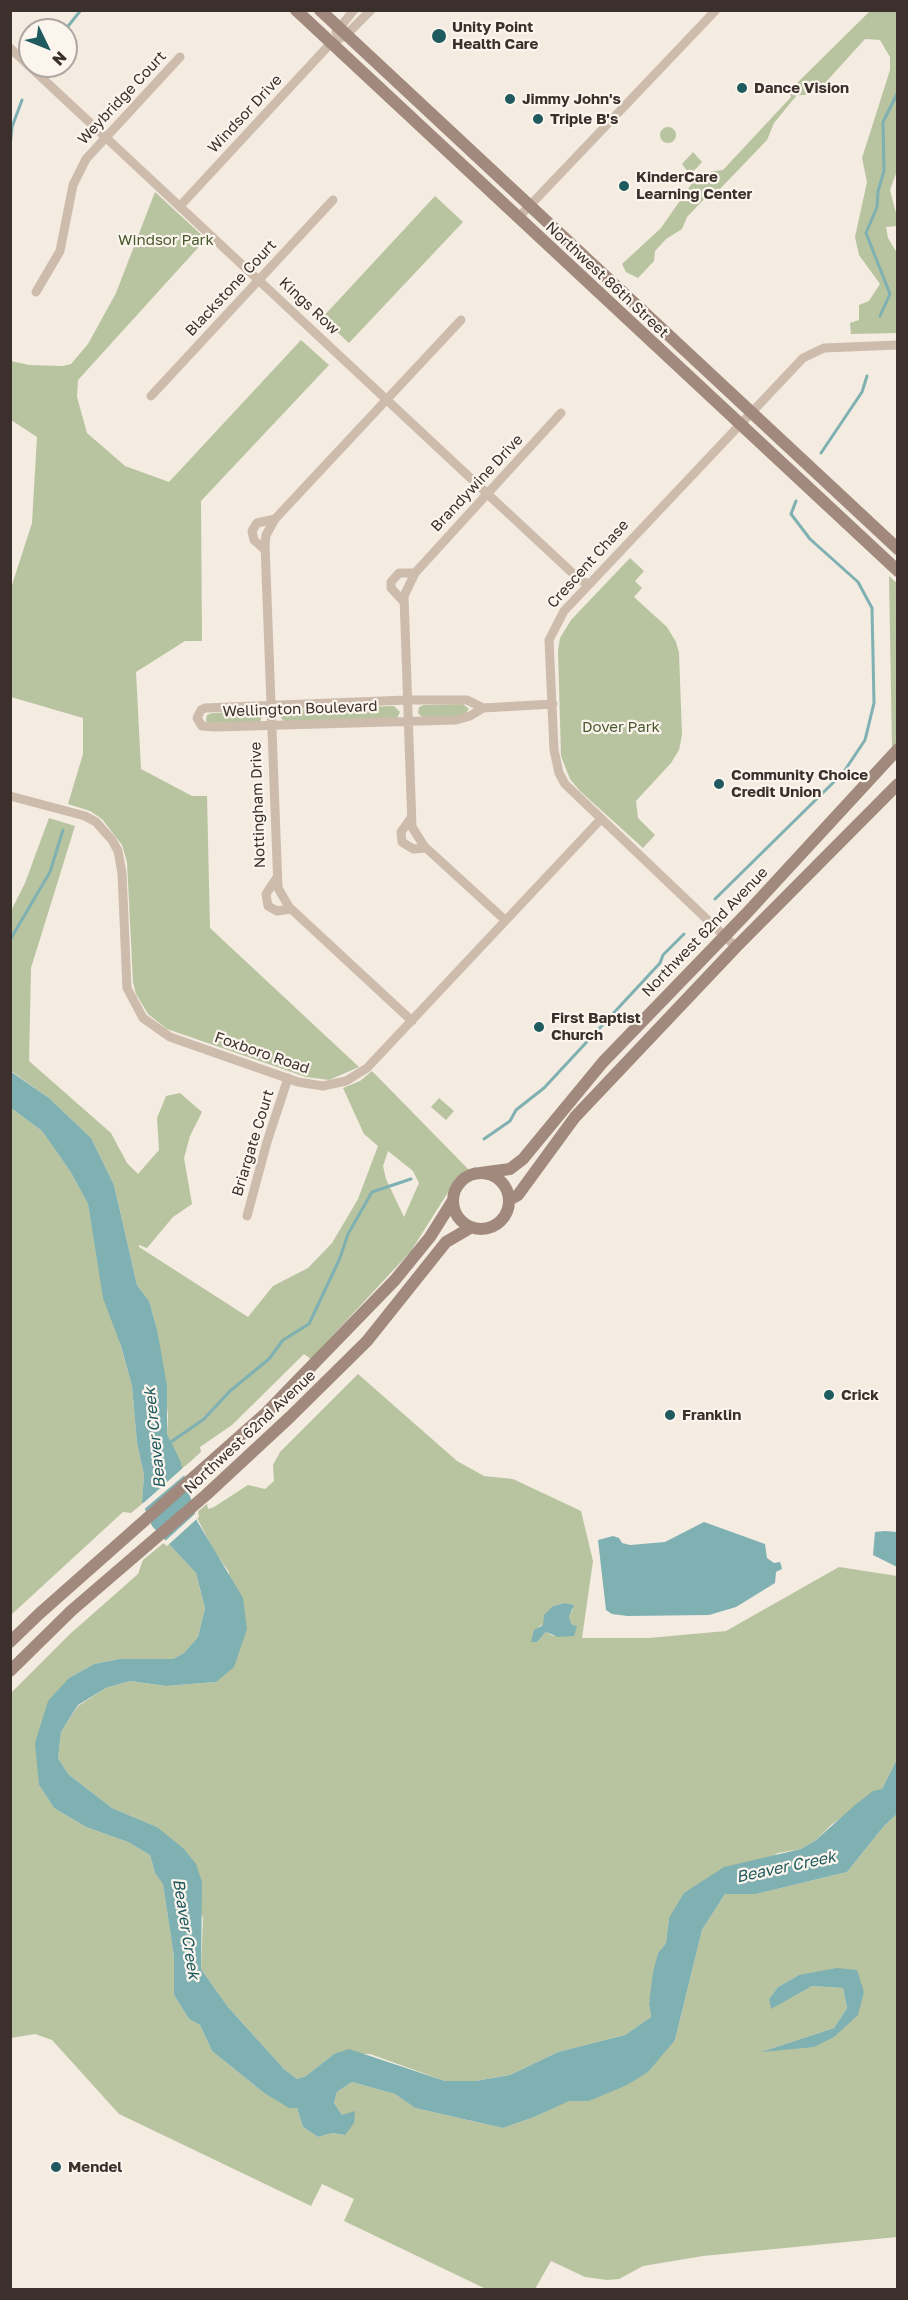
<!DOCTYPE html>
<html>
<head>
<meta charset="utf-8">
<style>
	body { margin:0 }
	#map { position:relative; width:908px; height:2300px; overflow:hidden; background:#f4ebe1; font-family:"Golos Text",sans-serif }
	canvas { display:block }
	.frame { position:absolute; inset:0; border:12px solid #3b302b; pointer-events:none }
	.north { position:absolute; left:18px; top:18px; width:60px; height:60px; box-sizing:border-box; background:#fbf5ee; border:2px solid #aea6a0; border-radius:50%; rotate:133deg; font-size:16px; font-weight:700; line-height:24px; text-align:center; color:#3b302b }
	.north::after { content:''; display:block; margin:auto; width:21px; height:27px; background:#1f5a5e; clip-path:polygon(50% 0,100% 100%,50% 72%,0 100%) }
</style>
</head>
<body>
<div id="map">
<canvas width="908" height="2300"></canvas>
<div class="frame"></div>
<div class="north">N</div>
</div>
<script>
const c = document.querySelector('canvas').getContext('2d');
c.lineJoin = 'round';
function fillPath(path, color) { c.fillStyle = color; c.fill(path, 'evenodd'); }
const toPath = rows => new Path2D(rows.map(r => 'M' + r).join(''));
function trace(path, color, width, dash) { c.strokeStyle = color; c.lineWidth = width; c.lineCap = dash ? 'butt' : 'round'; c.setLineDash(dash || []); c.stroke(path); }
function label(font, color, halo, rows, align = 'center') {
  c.font = font + ' "Golos Text",sans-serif'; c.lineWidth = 4.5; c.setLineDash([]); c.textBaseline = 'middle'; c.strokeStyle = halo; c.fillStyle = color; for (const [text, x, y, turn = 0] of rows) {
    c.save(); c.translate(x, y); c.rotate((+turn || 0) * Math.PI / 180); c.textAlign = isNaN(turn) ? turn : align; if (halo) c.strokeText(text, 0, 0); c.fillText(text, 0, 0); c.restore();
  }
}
const green = toPath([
	[870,11,897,11,898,168,890,190,896,213,897,226,886,227,888,238,897,253,897,333,851,334,850,323,859,320,859,305,869,301,880,284,859,255,855,237,867,182,862,158,890,70,890,57,880,40,865,39,825,83,805,95,797,95,774,123,767,140,717,192,711,192,687,217,682,229,666,239,655,251,654,261,638,278,626,272,622,264,661,228,699,173,723,170,791,97,789,91],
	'660 135a8 8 0 1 1 16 0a8 8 0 1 1-16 0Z',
	[693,152,702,162,690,175,682,164],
	[155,192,206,239,78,380,77,397,87,433,125,466,169,482,301,340,329,365,201,501,202,641,185,641,136,672,141,769,192,796,207,796,210,928,359,1067,329,1080,306,1077,167,1029,148,1014,136,994,133,982,127,862,122,845,102,819,90,811,68,804,83,754,83,718,11,697,11,588,32,523,37,437,11,420,11,361,29,365,63,366,71,364,88,344,116,293],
	[435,196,463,222,349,343,322,318],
	[630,558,644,571,635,581,642,588,634,597,667,627,676,642,679,653,682,735,679,750,671,763,636,801,638,818,655,835,643,848,580,791,570,779,561,756,558,650,560,638,571,620],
	[889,576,898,584,898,742,892,747],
	[463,704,469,709,464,716,422,717,418,713,419,707,424,705],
	[394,706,400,712,397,718,285,722,281,718,282,712,287,710],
	[258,711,263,714,260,722,207,723,206,720,207,715,212,713],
	[49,818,75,826,31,968,29,1061,111,1133,127,1163,138,1174,159,1150,157,1118,166,1096,180,1093,202,1112,190,1136,184,1158,192,1204,173,1217,147,1248,139,1245,139,1247,248,1317,273,1286,308,1268,332,1243,358,1199,378,1146,364,1134,343,1088,360,1081,372,1071,469,1170,460,1175,452,1186,411,1251,311,1359,304,1354,232,1425,200,1447,201,1452,182,1469,167,1434,168,1415,157,1329,149,1301,137,1285,114,1185,91,1138,49,1098,11,1071,11,911,25,883],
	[388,1151,413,1171,419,1183,404,1217,386,1179,383,1166],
	[439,1098,454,1111,446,1120,431,1107],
	[11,1108,42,1131,70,1171,88,1204,98,1265,132,1386,137,1443,144,1475,142,1504,131,1513,123,1512,11,1615],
	[358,1374,457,1461,484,1476,513,1479,581,1511,593,1561,582,1638,649,1638,726,1631,839,1567,897,1576,897,1759,882,1789,831,1825,816,1840,801,1849,778,1853,669,1918,666,1943,658,1953,649,2004,651,2017,625,2035,558,2052,510,2075,475,2081,445,2081,370,2054,334,2054,306,2076,297,2079,284,2069,228,2007,201,1969,203,1918,157,1827,112,1808,68,1774,58,1758,61,1732,78,1706,106,1688,130,1681,166,1686,216,1682,229,1572,214,1551,195,1514,207,1504,208,1509,214,1507,248,1485,265,1489,274,1481,273,1465,280,1452],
	[564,1603,573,1609,569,1617,572,1625,553,1636,546,1632,537,1642,539,1626,543,1625,553,1606],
	[166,1541,196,1573,205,1608,198,1637,184,1653,173,1659,119,1659,94,1664,69,1678,39,1785,54,1808,86,1827,128,1842,150,1855,155,1873,163,1883,174,1957,174,1995,189,2019,200,2025,212,2051,264,2093,297,2108,303,2127,318,2137,332,2133,344,2135,342,2115,334,2103,337,2092,352,2082,395,2094,415,2108,503,2128,534,2117,569,2100,589,2101,675,2040,702,1930,725,1894,756,1894,847,1872,884,1826,897,1814,897,2237,703,2256,643,2266,619,2279,607,2280,585,2277,551,2261,535,2289,486,2289,344,2221,354,2199,322,2184,311,2206,119,2114,52,2040,35,2034,11,2038,11,1693,70,1634,138,1574,143,1560],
	[799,1975,864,1992,834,2037,764,2051,834,2028,847,2008,843,1988,812,1986,771,2008,769,1999,778,1987]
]);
const water = toPath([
	[10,1071,49,1098,91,1138,114,1185,137,1285,149,1301,157,1329,167,1386,167,1434,180,1460,197,1521,243,1598,247,1629,234,1667,216,1682,166,1686,130,1681,106,1688,78,1705,61,1732,58,1758,68,1774,112,1808,157,1827,184,1849,196,1864,202,1882,201,1969,228,2007,284,2069,297,2079,306,2076,334,2054,349,2049,445,2081,475,2081,510,2075,558,2052,625,2035,651,2017,649,2004,653,1972,658,1953,666,1943,669,1918,684,1893,724,1867,801,1849,816,1840,855,1805,873,1791,882,1789,897,1759,897,1814,884,1826,847,1872,756,1894,725,1894,702,1930,675,2040,648,2072,627,2085,589,2101,569,2101,534,2117,503,2128,415,2108,395,2094,352,2082,337,2092,334,2103,342,2115,355,2111,354,2123,345,2135,332,2133,318,2137,303,2127,297,2108,289,2108,264,2093,212,2051,200,2025,189,2019,174,1995,174,1957,163,1884,155,1873,150,1855,128,1842,86,1827,54,1808,39,1785,35,1743,48,1701,69,1678,94,1664,119,1659,173,1659,184,1653,198,1637,205,1608,196,1573,152,1526,142,1502,144,1475,137,1443,132,1386,121,1346,103,1298,88,1204,70,1171,42,1131,11,1108],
	[704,1522,765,1544,767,1558,774,1563,780,1562,781,1565,782,1569,776,1572,775,1583,736,1607,709,1615,628,1616,612,1614,606,1610,598,1540,613,1536,619,1538,622,1543,630,1545,665,1542],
	[885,1531,897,1532,897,1567,873,1555,875,1532],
	[564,1603,574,1605,569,1617,572,1625,577,1626,574,1636,558,1637,546,1632,537,1642,531,1642,534,1630,543,1625,544,1615,553,1606],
	[837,1968,857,1970,864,1992,858,2015,834,2037,814,2047,761,2052,834,2028,847,2008,843,1988,812,1986,771,2009,769,1999,778,1987,799,1975]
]);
const pier = toPath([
	[185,1466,187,1473,142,1511,140,1506],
	[198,1511,199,1517,167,1546,163,1543]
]);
const stream = toPath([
	[65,30,81,10],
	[898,38,898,42],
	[10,147,12,127,22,100],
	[880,316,890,294,866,233,877,207,878,191,884,171,883,122,898,92],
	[821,453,862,392,867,376],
	[715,899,843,773,865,740,874,703,872,608,858,582,810,539,791,514,796,501],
	[10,940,50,872,63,830],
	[484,1139,510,1121,516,1110,544,1088,660,963,663,955,684,934],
	[168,1444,204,1419,230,1391,269,1359,283,1340,309,1324,340,1258,348,1234,372,1192,411,1179]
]);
const street = toPath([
	[336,32,354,10],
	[10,48,494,500,580,580,589,584],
	[180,206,331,43,346,35,371,10],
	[518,218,716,10],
	[36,292,60,251,73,185,86,159,180,57],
	[151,396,333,200],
	[265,550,254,540,252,531,257,523,275,519],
	[404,602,391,588,391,582,399,573,415,573],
	[483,708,467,700,407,700,205,708,201,710,197,718,202,726,215,727,456,720,470,716,483,708,553,704],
	[10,796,85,816,96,822,112,840,118,851,122,873,127,988,143,1018,170,1037,298,1082,323,1086,346,1081,367,1068,601,819],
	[411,818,401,832,402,842,413,849,426,848],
	[276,879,266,894,268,906,277,911,291,909],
	[505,920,424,846,412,827,404,596,415,573,561,413],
	[736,947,565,784,559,773,554,750,549,640,564,611,803,358,824,348,898,345],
	[412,1021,289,907,278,888,265,545,266,535,275,519,461,320],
	[247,1216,267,1142,288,1078]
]);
const secondary = toPath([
	[296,10,898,571],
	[320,10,898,549],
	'453 1201a28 28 0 1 1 56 0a28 28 0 1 1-56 0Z',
	[480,1173,510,1169,523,1159,603,1062,745,915,898,749],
	[509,1200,518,1195,575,1117,736,947,898,784],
	[10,1642,39,1614,266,1413,395,1280,430,1237,452,1202],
	[10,1671,71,1611,206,1495,290,1417,367,1341,446,1242,470,1228]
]);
const markers = [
	[439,36,8,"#1f5a5e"],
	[742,88,6,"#1f5a5e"],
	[510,99,6,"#1f5a5e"],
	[538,119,6,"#1f5a5e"],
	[624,186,6,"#1f5a5e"],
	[719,784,6,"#1f5a5e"],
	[539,1027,6,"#1f5a5e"],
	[829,1395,6,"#1f5a5e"],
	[670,1415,6,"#1f5a5e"],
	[56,2167,6,"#1f5a5e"]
];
const poiNames = [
	["Unity Point",452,27],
	["Health Care",452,44],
	["Dance Vision",754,88],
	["Jimmy John's",522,99],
	["Triple B's",550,119],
	["KinderCare",636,177],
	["Learning Center",636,194],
	["Community Choice",731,775],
	["Credit Union",731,792],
	["First Baptist",551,1018],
	["Church",551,1035],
	["Crick",841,1395],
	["Franklin",682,1415],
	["Mendel",68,2167]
];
const streetNames = [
	["Weybridge Court",122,98,-47],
	["Windsor Drive",245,114,-47],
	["Northwest 86th Street",607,280,43],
	["Blackstone Court",231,288,-47],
	["Kings Row",309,306,43],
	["Brandywine Drive",477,483,-47],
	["Crescent Chase",588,564,-48],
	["Wellington Boulevard",300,709,-2],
	["Nottingham Drive",258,805,-92],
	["Northwest 62nd Avenue",705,932,-46],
	["Foxboro Road",262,1053,19],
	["Briargate Court",253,1143,-73],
	["Northwest 62nd Avenue",250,1432,-43]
];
const parkNames = [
	["Windsor Park",166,240],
	["Dover Park",621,727]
];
const waterNames = [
	["Beaver Creek",155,1438,-96],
	["Beaver Creek",786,1867,-12],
	["Beaver Creek",186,1929,81]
];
fillPath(green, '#b8c4a0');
fillPath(water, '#7fb0b2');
fillPath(pier, '#f4ebe1');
trace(stream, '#7fb0b2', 3);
trace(street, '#cdbbac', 9);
trace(secondary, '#a18a7d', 12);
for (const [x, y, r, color] of markers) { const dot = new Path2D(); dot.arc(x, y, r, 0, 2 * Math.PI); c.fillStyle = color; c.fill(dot); trace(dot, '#fbf5ee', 2); }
label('bold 15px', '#3b302b', '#fbf5ee', poiNames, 'left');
label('15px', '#3b302b', '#fbf5ee', streetNames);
label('15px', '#4a5a2e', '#fbf5ee', parkNames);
label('italic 16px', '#1f5a5e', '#fbf5ee', waterNames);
</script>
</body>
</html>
